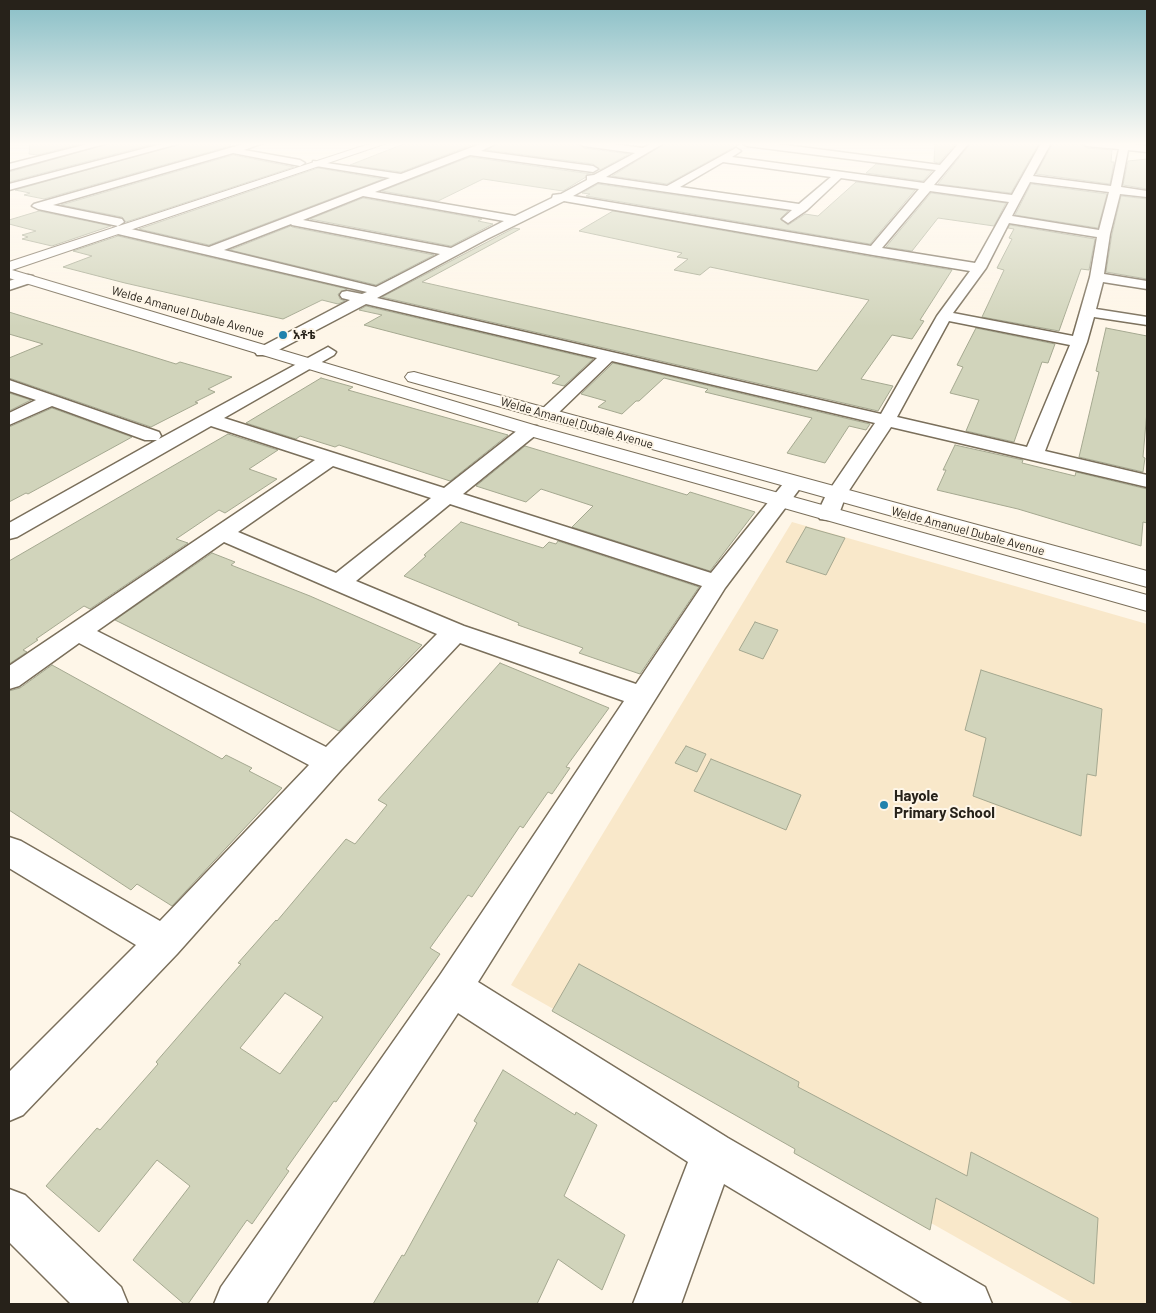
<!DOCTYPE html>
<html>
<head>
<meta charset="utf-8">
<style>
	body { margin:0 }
	#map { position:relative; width:1156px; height:1313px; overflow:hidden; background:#fef6e8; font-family:Barlow,sans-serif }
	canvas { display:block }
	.frame { position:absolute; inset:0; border:10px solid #27221a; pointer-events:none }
</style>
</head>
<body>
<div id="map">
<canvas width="1156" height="1313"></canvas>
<div class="frame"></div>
</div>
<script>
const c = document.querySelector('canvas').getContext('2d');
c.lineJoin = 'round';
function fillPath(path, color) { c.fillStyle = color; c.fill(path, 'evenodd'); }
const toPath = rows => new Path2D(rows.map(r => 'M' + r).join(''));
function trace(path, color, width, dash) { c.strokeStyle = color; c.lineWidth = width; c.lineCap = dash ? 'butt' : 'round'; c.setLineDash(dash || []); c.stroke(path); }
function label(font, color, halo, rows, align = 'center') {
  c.font = font + ' Barlow,"Noto Sans Ethiopic",sans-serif'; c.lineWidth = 4; c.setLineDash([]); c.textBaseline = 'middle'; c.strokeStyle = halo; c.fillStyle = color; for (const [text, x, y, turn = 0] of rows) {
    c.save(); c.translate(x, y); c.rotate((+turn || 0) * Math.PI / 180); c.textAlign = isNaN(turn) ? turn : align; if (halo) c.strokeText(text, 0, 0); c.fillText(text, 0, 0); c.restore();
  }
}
const built = toPath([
	[792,522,1147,624,1147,1304,1074,1304,511,985]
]);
const building = toPath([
	[30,143,84,143,37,155,29,154,30,143],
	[110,143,157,143,9,182,9,172,110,143],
	[183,143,230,143,230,146,44,199,24,195,30,193,15,190,183,143],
	[406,143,477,143,401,172,350,165,406,143],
	[499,143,577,143,584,148,629,154,600,170,593,164,487,150,499,143],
	[666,143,740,143,740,144,667,184,612,176,666,143],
	[935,143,956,143,939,163,934,162,935,143],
	[971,143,1039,143,1011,193,938,184,971,143],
	[1053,143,1081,144,1087,148,1112,150,1111,162,1114,162,1110,184,1036,174,1053,143],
	[233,155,294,167,126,222,122,217,61,205,233,155],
	[470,157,591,174,563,191,483,179,438,201,382,191,470,157],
	[1147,159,1147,189,1123,185,1128,161,1147,159],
	[876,164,932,171,923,181,866,173,876,164],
	[318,168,383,179,209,245,139,229,318,168],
	[856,182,915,190,870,244,586,196,590,194,582,193,598,184,788,211,780,219,788,225,805,214,818,216,856,182],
	[1031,184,1107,194,1098,228,1015,215,1031,184],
	[931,193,1006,203,994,226,938,218,912,251,886,247,931,193],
	[1121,196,1147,199,1147,279,1106,272,1112,234,1121,196],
	[363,198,482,219,478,221,493,224,451,246,310,219,363,198],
	[39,211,111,226,52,246,22,239,28,237,22,235,36,231,9,224,9,220,39,211],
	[613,211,873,257,952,270,920,320,924,321,912,339,892,335,861,379,893,386,878,411,382,297,514,228,520,229,422,282,817,371,869,300,710,267,700,275,674,270,688,259,677,257,682,253,579,231,613,211],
	[1010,225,1095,239,1089,270,1081,269,1059,331,982,317,1004,270,997,268,1012,239,1009,238,1014,229,1008,228,1010,225],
	[291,226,292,227,434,255,376,285,230,250,291,226],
	[118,236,347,289,338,294,340,299,345,301,338,304,322,300,283,319,125,283,63,267,92,256,73,251,118,236],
	[366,306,593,359,564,386,552,383,560,376,364,325,382,315,359,310,366,306],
	[9,312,176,364,180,362,232,377,208,389,215,392,195,402,198,403,151,427,9,378,9,358,43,344,9,334,9,312],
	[976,328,1055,344,1048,363,1042,362,1014,442,966,431,979,400,950,393,963,367,957,365,976,328],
	[1106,328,1147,336,1147,411,1143,457,1145,458,1143,472,1079,457,1099,372,1096,371,1106,328],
	[613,363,870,424,866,430,849,426,825,463,787,453,812,418,705,392,708,389,664,378,639,401,636,401,622,414,598,407,606,401,581,394,613,363],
	[321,378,353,387,348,390,508,435,450,481,339,445,335,447,300,436,296,439,246,423,321,378],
	[9,393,31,400,9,411,9,393],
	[52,408,132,437,28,494,26,493,9,502,9,427,52,408],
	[228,434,278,450,249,469,277,479,225,513,219,510,176,539,188,543,90,609,84,606,36,639,38,640,23,650,27,652,9,664,9,561,228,434],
	[955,445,1023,460,1022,463,1075,476,1076,472,1147,489,1147,523,1143,522,1141,546,1018,509,937,490,946,470,943,470,955,445],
	[525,446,687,495,690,492,755,512,710,571,572,527,593,506,541,489,526,502,476,486,525,446],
	[461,522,543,548,549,542,556,544,558,541,699,587,640,674,579,653,583,648,518,625,519,623,404,576,426,556,424,555,461,522],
	[806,527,845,538,826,575,786,562,806,527],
	[212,553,235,562,231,565,310,596,422,645,339,731,115,620,212,553],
	[755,622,778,630,763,659,739,650,755,622],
	[500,663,609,708,566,767,570,768,552,794,548,792,523,828,520,826,472,897,468,895,430,948,440,954,336,1102,334,1101,286,1169,289,1171,252,1224,247,1220,188,1304,184,1304,133,1260,190,1186,157,1160,99,1232,46,1186,97,1128,100,1130,158,1064,156,1062,241,964,238,963,276,920,277,921,346,839,355,844,387,805,378,800,500,663],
	[285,993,323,1017,280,1074,240,1048,285,993],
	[52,665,222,759,226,755,252,768,249,771,282,788,172,906,137,884,131,890,9,810,9,691,20,688,52,665],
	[981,670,1102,709,1096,776,1087,774,1081,836,973,796,986,738,965,730,981,670],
	[686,746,706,754,697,772,675,763,686,746],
	[711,759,801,795,786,830,694,791,711,759],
	[579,964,799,1082,798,1087,967,1176,971,1152,1098,1218,1094,1284,936,1198,930,1230,794,1153,795,1149,552,1011,579,964],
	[503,1070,575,1115,576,1112,597,1125,564,1196,625,1235,602,1290,558,1259,537,1304,373,1304,402,1255,404,1256,477,1123,474,1121,503,1070]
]);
const minor = toPath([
	[92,143,108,143,9,170,9,164,92,143],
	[165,143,181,143,9,190,9,184,165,143],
	[247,143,263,143,244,150,300,160,305,163,300,166,233,153,53,205,122,219,124,222,118,226,38,209,32,206,34,204,247,143],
	[483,143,497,143,481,151,593,166,598,169,593,172,470,155,375,192,515,216,552,198,553,195,561,194,587,180,587,176,594,175,635,153,584,146,579,143,606,143,643,148,652,143,664,143,606,177,667,186,736,148,741,151,732,157,924,183,936,170,747,146,742,143,770,143,940,165,959,143,969,143,934,185,1012,195,1041,143,1051,143,1033,176,1111,186,1119,149,1087,146,1082,143,1128,143,1147,146,1147,152,1128,150,1121,187,1147,191,1147,197,1120,194,1110,234,1104,274,1147,281,1147,289,1103,282,1096,309,1147,317,1147,325,1094,317,1087,342,1045,451,1147,475,1147,487,891,427,846,495,839,514,836,519,828,520,820,519,817,514,826,495,875,423,612,361,553,418,547,419,541,418,538,414,541,410,597,358,366,304,269,355,257,355,255,352,257,349,350,300,342,298,340,295,342,292,347,291,362,294,367,292,118,234,112,230,118,226,209,247,390,178,316,166,313,165,313,161,401,174,483,143],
	[723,162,831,177,799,204,680,187,723,162],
	[841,178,919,189,871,246,573,196,598,182,792,210,782,219,788,223,807,210,841,178],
	[1030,182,1109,192,1099,230,1012,216,1030,182],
	[930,191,1009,202,975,263,882,248,930,191],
	[363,196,504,221,451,248,303,220,363,196],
	[564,201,873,255,970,271,937,316,881,414,377,298,487,239,564,201],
	[1009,223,1097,237,1090,277,1073,336,953,313,986,268,1009,223],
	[291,224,292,225,440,254,376,287,224,250,291,224],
	[949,321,1070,345,1027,447,897,417,949,321],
	[28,275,33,276,35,279,33,282,9,290,9,281,28,275],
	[328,347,336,352,334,355,224,418,444,488,523,426,537,426,539,430,537,434,463,494,711,573,787,479,794,477,801,479,804,483,801,487,725,588,478,982,728,1138,985,1287,992,1304,924,1304,724,1184,681,1304,633,1304,688,1162,458,1013,266,1304,214,1304,221,1287,440,975,624,701,460,643,341,770,177,954,23,1115,9,1121,9,1072,136,945,9,868,9,837,21,841,160,921,309,765,79,643,19,686,9,689,9,666,315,460,211,426,17,537,9,539,9,523,157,440,145,440,52,406,9,425,9,413,36,400,9,391,9,380,159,432,161,436,159,439,328,347],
	[333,466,431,498,336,573,238,532,333,466],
	[450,504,702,586,636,684,464,626,356,581,450,504],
	[224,542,330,588,437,634,326,747,97,631,224,542],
	[9,1189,25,1195,121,1287,128,1304,71,1304,9,1242,9,1189]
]);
const major = toPath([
	[372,143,387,143,12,270,537,426,1147,595,1147,611,523,434,9,278,9,262,372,143],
	[414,372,1147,571,1147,587,408,381,405,377,408,373,414,372]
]);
const markers = [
	[283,335,5,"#2182ad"],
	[884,805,5,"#2182ad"]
];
const farStreetnames = [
	["Welde Amanuel Dubale Avenue",188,312,16],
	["Welde Amanuel Dubale Avenue",577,423,16],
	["Welde Amanuel Dubale Avenue",968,531,15]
];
const farPoinames = [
	["አቶቴ",293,335]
];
const poiNames = [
	["Hayole",894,796],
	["Primary School",894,813]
];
fillPath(built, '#f9e8ca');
fillPath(building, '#d1d4bb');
trace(building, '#a5a890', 1);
trace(minor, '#7a6f5b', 3);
trace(major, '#7a6f5b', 2);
fillPath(minor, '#fff');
fillPath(major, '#fff');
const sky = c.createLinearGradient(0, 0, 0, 327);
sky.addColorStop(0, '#88bec6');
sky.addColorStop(0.44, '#fffbf5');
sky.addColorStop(1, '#fffbf500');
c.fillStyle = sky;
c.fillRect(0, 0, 1156, 327);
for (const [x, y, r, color] of markers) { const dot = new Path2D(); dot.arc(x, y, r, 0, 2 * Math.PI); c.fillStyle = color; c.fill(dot); trace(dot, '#fef6e8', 2); }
label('12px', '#27221a', '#fef6e8', farStreetnames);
label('bold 12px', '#27221a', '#fef6e8', farPoinames, 'left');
label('bold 15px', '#27221a', '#fef6e8', poiNames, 'left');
</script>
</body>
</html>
